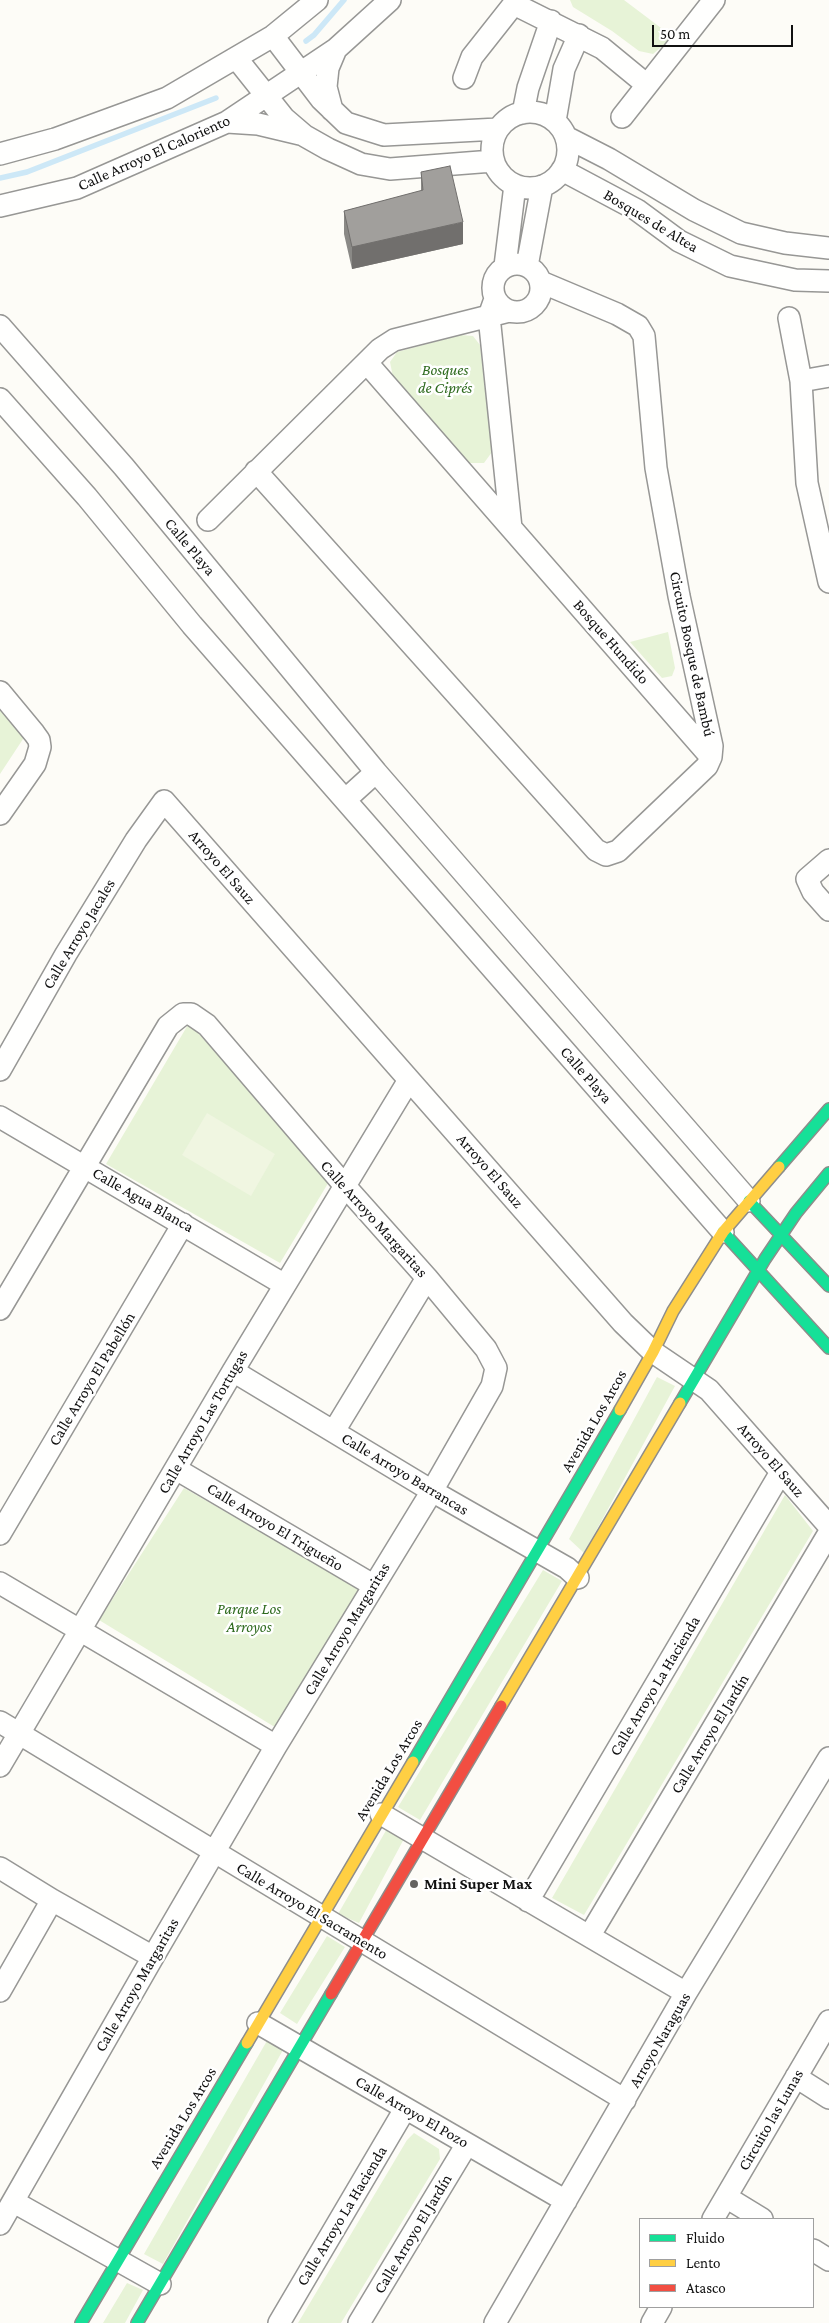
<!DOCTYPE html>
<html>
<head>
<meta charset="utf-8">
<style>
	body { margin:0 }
	#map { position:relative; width:829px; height:2323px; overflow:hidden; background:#fdfcf7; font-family:"Crimson Pro",serif }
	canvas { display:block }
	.legend { position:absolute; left:639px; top:2218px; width:175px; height:90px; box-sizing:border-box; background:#fff; border:1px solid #a0a0a0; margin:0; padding:6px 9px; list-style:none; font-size:15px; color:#111 }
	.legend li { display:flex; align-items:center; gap:10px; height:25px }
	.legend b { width:25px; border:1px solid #a0a0a0 }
	.scale { position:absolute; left:652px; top:25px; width:141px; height:22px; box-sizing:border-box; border:2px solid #111; border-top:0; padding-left:6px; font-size:15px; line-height:18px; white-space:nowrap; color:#111; -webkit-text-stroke:4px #fff; paint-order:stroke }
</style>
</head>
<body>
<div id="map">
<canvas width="829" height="2323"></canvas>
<ul class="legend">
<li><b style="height:6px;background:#16e098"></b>Fluido</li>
<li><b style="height:6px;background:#ffcf43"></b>Lento</li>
<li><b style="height:6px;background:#f24e42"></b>Atasco</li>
</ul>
<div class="scale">50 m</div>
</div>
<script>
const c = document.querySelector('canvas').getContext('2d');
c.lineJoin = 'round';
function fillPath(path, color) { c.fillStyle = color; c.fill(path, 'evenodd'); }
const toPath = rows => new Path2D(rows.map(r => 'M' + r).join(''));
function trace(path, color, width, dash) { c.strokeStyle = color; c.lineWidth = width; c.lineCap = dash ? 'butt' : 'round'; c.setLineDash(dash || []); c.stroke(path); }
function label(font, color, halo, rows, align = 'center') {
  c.font = font + ' "Crimson Pro",serif'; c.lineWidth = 5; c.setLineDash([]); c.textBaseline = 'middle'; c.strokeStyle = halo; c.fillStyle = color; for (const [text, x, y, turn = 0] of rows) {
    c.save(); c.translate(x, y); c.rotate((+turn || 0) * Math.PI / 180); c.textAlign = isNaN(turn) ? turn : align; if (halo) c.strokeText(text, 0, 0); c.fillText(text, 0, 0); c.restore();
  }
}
const green = toPath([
	[570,0,624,0,673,37,653,54,639,51,612,31,573,7],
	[461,335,473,336,480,345,492,452,484,463,469,463,393,377,390,362,397,352],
	[668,632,675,668,672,676,662,678,630,642],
	[0,708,25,736,0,774],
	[189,1023,330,1180,280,1263,106,1164],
	[657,1377,675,1386,584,1553,569,1539],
	[184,1488,364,1591,278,1729,99,1620],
	[785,1495,813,1531,584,1915,552,1898],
	[543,1570,562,1581,420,1820,398,1807],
	[388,1827,405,1837,359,1923,338,1914],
	[327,1936,345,1947,297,2024,280,2013],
	[268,2039,283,2050,163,2264,144,2254],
	[414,2133,439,2149,440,2159,341,2323,298,2323,407,2140],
	[127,2283,143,2290,125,2323,103,2323]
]);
const pitch = toPath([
	[207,1113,275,1154,251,1196,182,1155]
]);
const stream = toPath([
	[306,41,314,35,344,0],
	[0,178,27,172,216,98]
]);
const street = toPath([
	[514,4,602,48,647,85],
	[273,36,321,99,346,123,384,135,498,129],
	[237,59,284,118,305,136,328,149,361,164,390,169,493,161],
	[464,78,472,57,517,0],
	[332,110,326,87,328,68,336,49],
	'492 150a38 38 0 1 1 76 0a38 38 0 1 1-76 0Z',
	[523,113,528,88,551,21],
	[622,117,714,0],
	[555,121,564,69,579,35],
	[227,122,258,124,300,134],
	[566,137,609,159,694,210,741,233,785,243,829,248],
	[0,154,55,139,167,98,273,36,317,0],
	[562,170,637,210,679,241,730,266,795,280,829,281],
	[0,206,77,188,227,122,336,49,390,0],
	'493 288a24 24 0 1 1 48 0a24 24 0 1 1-48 0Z',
	[505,266,515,185],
	[527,266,542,186],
	[495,299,489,316,511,528],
	[789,318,801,381,807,483,829,582],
	[0,326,124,467,376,772,749,1201],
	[367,363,711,757],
	[801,381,829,376],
	[0,399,87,497,192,625,723,1232],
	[256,471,596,850,606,855,618,851,707,766,711,757,712,746,679,596,656,468,644,336,638,326,617,314,541,282],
	[208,520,380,349,394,340,509,311],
	[0,692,34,733,39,740,40,747,35,764,0,814],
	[345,800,376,772],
	[829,860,807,879,813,892,829,910],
	[0,1070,66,954,136,840,164,801,623,1323,653,1352,709,1390,829,1526],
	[0,1117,285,1285],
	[0,1309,168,1026,183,1014,191,1014,207,1025,345,1186,427,1278,486,1349,496,1368,492,1386,432,1491,276,1746,153,1957,0,2224],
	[233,1371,432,1491,567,1568,578,1578],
	[334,1431,427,1278],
	[176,1469,373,1585],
	[0,1534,183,1224],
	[0,1583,276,1746],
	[0,1722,625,2100],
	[0,1766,233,1371,409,1080],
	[381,1814,686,1993],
	[0,1868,52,1900,153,1957],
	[528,1901,781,1472],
	[590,1935,829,1533],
	[0,1991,52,1900],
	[258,2023,566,2201],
	[796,2077,829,2098],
	[726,2197,762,2219],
	[14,2202,160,2284],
	[713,2219,829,2021],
	[813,2250,829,2260],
	[279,2323,405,2109],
	[359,2323,467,2144],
	[495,2323,686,1993,829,1758],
	[652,2323,661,2307]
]);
const fast = toPath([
	[779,1167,829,1109],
	[749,1201,829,1286],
	[723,1232,829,1348],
	[680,1403,765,1259,796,1213,829,1173],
	[413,1762,620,1410],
	[81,2323,247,2043],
	[137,2323,331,1994]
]);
const slow = toPath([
	[620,1410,653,1352,673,1311,723,1232,779,1167],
	[501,1706,680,1403],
	[247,2043,413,1762]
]);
const jam = toPath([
	[331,1994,501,1706]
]);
const wall = toPath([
	[421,172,463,244,352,269,344,234,344,211,421,191]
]);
const shadedWall = toPath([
	[463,222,463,244,352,269,352,247]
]);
const building = toPath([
	[450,166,463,222,352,247,344,211,423,190,421,172,450,166]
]);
const markers = [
	[414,1884,5,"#646362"]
];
const streetNames = [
	["Calle Arroyo El Caloriento",154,153,-24],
	["Bosques de Altea",651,221,31],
	["Calle Playa",190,547,50],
	["Bosque Hundido",611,642,49],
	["Circuito Bosque de Bambú",692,654,78],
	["Arroyo El Sauz",222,867,49],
	["Calle Arroyo Jacales",79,934,-59],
	["Calle Playa",586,1075,49],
	["Arroyo El Sauz",490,1171,49],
	["Calle Agua Blanca",143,1200,30],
	["Calle Arroyo Margaritas",374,1219,48],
	["Calle Arroyo El Pabellón",92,1379,-59],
	["Avenida Los Arcos",594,1421,-60],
	["Calle Arroyo Las Tortugas",203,1422,-60],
	["Arroyo El Sauz",771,1460,49],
	["Calle Arroyo Barrancas",405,1474,31],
	["Calle Arroyo El Trigueño",275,1527,31],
	["Calle Arroyo Margaritas",347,1629,-59],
	["Calle Arroyo La Hacienda",655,1686,-59],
	["Calle Arroyo El Jardín",710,1734,-59],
	["Avenida Los Arcos",389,1770,-59],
	["Calle Arroyo El Sacramento",312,1911,31],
	["Calle Arroyo Margaritas",137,1985,-60],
	["Arroyo Naraguas",660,2040,-60],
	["Calle Arroyo El Pozo",412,2112,30],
	["Avenida Los Arcos",183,2118,-59],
	["Circuito las Lunas",771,2120,-60],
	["Calle Arroyo La Hacienda",342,2216,-59],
	["Calle Arroyo El Jardín",413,2234,-59]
];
const parkNames = [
	["Bosques",445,370],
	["de Ciprés",445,388],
	["Parque Los",249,1609],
	["Arroyos",249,1627]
];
const poiNames = [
	["Mini Super Max",424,1884]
];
fillPath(green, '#e7f3d7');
fillPath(pitch, '#f0f6e1');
trace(stream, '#cde8f7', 5.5);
trace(street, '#979795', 24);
trace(fast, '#8e8d8b', 14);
trace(slow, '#8e8d8b', 14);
trace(jam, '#8e8d8b', 14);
trace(street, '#fffffe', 21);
trace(fast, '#16e098', 11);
trace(slow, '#ffcf43', 11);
trace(jam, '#f24e42', 11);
fillPath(wall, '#8a8986');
fillPath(shadedWall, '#716f6d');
fillPath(building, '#a19f9c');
trace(building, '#716f6d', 1);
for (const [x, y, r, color] of markers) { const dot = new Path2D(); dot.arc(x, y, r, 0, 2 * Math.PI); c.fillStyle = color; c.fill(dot); trace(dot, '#fff', 2); }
label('16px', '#111', '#fff', streetNames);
label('italic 16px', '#2f6b1f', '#fff', parkNames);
label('bold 16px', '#111', '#fff', poiNames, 'left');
</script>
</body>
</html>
